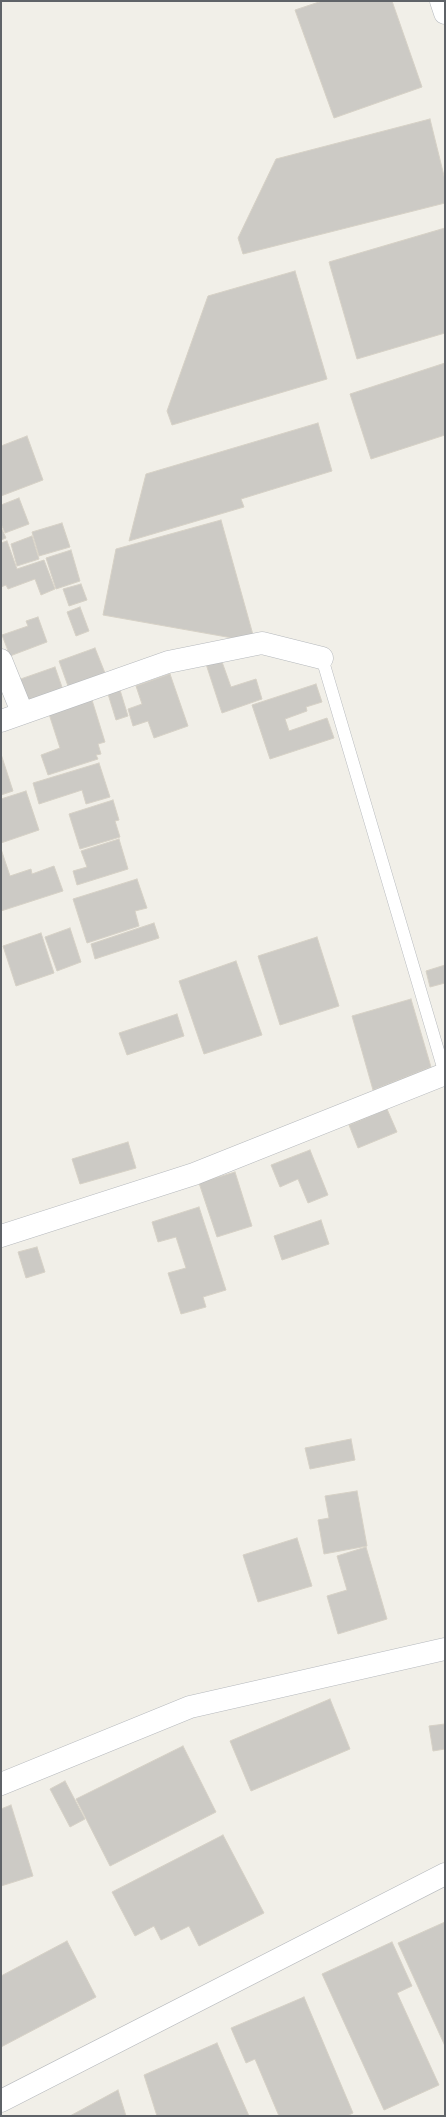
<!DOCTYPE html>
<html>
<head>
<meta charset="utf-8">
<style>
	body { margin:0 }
	#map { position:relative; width:446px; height:2117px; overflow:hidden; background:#f1efe8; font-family:"PT Sans Narrow",sans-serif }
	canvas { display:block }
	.frame { position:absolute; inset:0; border:2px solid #5f6368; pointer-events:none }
</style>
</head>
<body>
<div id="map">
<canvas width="446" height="2117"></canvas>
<div class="frame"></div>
</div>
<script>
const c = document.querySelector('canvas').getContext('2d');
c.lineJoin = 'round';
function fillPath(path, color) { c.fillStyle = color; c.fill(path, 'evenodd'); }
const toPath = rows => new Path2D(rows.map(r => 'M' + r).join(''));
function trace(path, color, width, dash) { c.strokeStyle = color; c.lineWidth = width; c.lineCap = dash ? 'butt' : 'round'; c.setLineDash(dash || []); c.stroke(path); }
const building = toPath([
	[322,1,392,1,422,87,334,118,295,10,322,1],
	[430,119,445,180,445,203,243,254,238,238,276,159,430,119],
	[445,228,445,333,357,359,329,262,445,228],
	[295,271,327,379,172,425,167,411,208,296,295,271],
	[445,363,445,435,371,459,350,394,445,363],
	[318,423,332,471,241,499,244,507,129,541,146,474,318,423],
	[27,436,43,480,1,496,1,446,27,436],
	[19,498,29,524,5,533,1,524,1,505,19,498],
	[221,520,255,642,103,615,116,549,221,520],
	[62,523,70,547,39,556,32,532,62,523],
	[1,527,6,538,1,540,1,527],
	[32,536,39,559,17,566,11,544,32,536],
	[7,541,17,569,44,560,55,589,41,595,35,579,8,589,6,585,1,587,1,543,7,541],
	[71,550,80,581,56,589,46,558,71,550],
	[81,584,87,600,69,606,63,589,81,584],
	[80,607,89,631,76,636,67,612,80,607],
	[38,617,47,642,10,656,2,635,28,626,26,621,38,617],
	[95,648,105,673,68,686,59,661,95,648],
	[221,659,231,687,256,679,262,699,222,713,206,664,221,659],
	[55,667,63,690,24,704,15,681,55,667],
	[170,674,188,726,154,738,148,721,133,726,128,709,142,704,136,686,170,674],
	[316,684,322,702,306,707,307,711,285,719,289,731,327,718,334,738,270,759,252,705,316,684],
	[120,690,128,716,116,720,108,694,120,690],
	[92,700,105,742,98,744,101,754,96,755,98,759,48,775,41,755,60,748,49,714,92,700],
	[1,754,13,791,1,795,1,754],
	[99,763,110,797,86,804,82,790,39,804,33,783,99,763],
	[26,791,39,830,1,843,1,799,26,791],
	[113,800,119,820,115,821,120,837,80,849,69,814,113,800],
	[119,839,128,869,77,885,73,871,87,867,81,851,119,839],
	[1,849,10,876,31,869,32,874,54,866,63,891,1,911,1,849],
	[137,879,147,908,135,911,139,926,87,943,73,899,137,879],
	[154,923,159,938,95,959,91,944,154,923],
	[70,928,81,962,57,971,45,937,70,928],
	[41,933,54,973,16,986,3,946,41,933],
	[317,937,339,1006,280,1025,258,956,317,937],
	[236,961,262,1035,204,1054,179,981,236,961],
	[445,965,445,983,430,987,426,971,445,965],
	[411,999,431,1067,373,1090,352,1016,411,999],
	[177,1014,184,1036,127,1055,119,1033,177,1014],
	[387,1109,397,1132,358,1148,349,1125,387,1109],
	[128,1142,136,1168,80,1184,72,1159,128,1142],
	[310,1150,328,1195,308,1203,298,1179,280,1187,271,1165,310,1150],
	[235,1172,252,1226,217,1237,199,1183,235,1172],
	[199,1207,226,1290,203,1297,206,1307,181,1314,168,1273,186,1268,176,1237,158,1242,152,1222,199,1207],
	[321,1220,329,1244,282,1260,274,1236,321,1220],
	[37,1247,45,1272,26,1278,18,1252,37,1247],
	[351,1439,355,1460,310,1469,305,1448,351,1439],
	[357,1491,367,1546,324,1554,318,1520,329,1518,325,1496,357,1491],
	[297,1538,312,1586,258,1602,243,1555,297,1538],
	[366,1547,387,1619,338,1634,327,1596,347,1590,337,1556,366,1547],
	[330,1699,350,1749,251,1791,230,1741,330,1699],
	[445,1724,445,1749,433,1751,429,1726,445,1724],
	[183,1746,216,1812,110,1866,76,1799,183,1746],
	[65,1781,85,1819,70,1827,50,1789,65,1781],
	[11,1805,33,1876,1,1886,1,1809,11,1805],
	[223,1835,264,1913,199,1946,189,1926,161,1940,154,1926,135,1936,112,1892,223,1835],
	[445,1922,445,2046,398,1943,445,1922],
	[67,1941,96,1997,1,2047,1,1976,67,1941],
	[392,1942,412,1986,397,1993,439,2085,384,2110,322,1974,392,1942],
	[304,1997,353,2113,347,2116,279,2116,255,2059,246,2063,231,2028,304,1997],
	[217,2043,249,2116,157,2116,144,2075,217,2043],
	[118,2090,126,2116,70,2116,118,2090]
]);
const lane = toPath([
	[322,658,445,1074]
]);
const street = toPath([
	[1,660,22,712],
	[1,721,168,662,262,643,322,658],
	[1,1236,194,1174,445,1074],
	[1,1784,190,1707,445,1649],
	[1,2101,445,1874]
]);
const secondary = toPath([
	[441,1,445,13]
]);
fillPath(building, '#cccac5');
trace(building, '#d6d1c6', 1);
trace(lane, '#b5b8bc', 13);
trace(street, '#b5b8bc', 23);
trace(secondary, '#b6babf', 23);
trace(lane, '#fff', 12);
trace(street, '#fff', 22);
trace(secondary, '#fff', 22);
</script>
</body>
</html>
